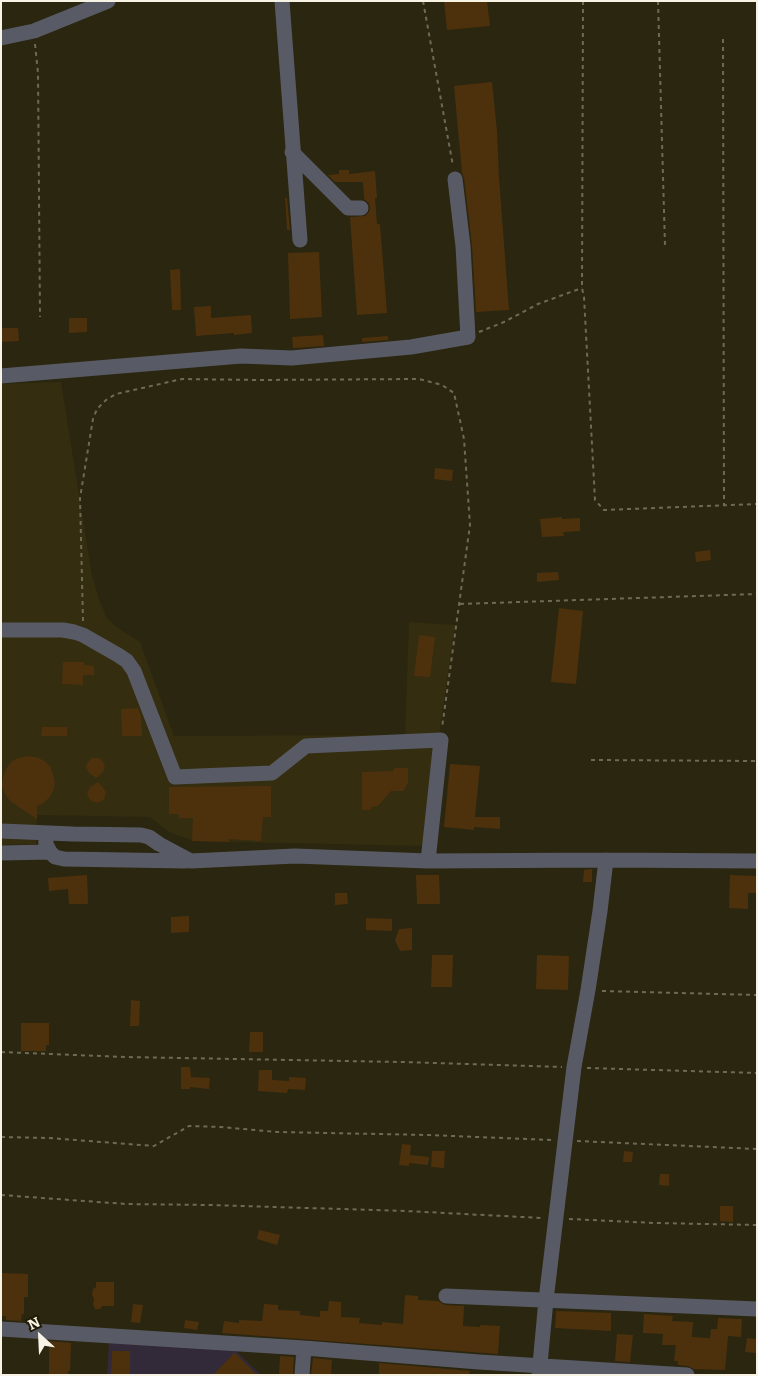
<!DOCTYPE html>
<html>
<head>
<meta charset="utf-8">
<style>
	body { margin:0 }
	#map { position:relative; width:758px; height:1376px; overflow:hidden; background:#2b2610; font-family:Literata,serif }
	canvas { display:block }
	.frame { position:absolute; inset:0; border:2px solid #f7f4e6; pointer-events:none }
	.north { position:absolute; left:15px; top:1311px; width:50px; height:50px; -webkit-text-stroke:4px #211c06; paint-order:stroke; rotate:335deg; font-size:14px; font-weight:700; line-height:20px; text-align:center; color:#f7f4e6 }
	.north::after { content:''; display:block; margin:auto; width:18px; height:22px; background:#f7f4e6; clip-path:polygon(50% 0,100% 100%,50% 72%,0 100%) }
</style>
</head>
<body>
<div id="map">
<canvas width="758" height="1376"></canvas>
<div class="frame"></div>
<div class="north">N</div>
</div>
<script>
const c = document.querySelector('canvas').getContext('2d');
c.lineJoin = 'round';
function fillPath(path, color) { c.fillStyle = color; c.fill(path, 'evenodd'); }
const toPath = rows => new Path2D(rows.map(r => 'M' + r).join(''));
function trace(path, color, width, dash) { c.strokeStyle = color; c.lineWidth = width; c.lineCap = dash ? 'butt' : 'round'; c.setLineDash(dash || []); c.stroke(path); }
const built = toPath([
	[61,382,92,576,100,602,107,618,118,628,140,642,174,736,405,735,409,622,455,625,423,846,194,841,169,832,150,817,37,815,36,844,1,845,1,384]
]);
const education = toPath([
	[109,1343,234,1349,261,1375,107,1375]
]);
const building = toPath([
	[444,1,487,1,490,26,447,30],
	[492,82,497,131,499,178,509,310,476,312,472,245,464,178,462,173,454,86],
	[339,170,349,170,349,174,375,171,377,198,375,198,377,224,380,224,387,313,357,315,350,217,365,216,369,212,370,208,369,203,364,199,363,182,335,182,328,175,339,174],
	[285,198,287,198,290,230,287,230],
	[319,252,322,317,290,319,288,253],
	[180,269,181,310,172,310,170,270],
	[211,306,211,318,251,315,252,333,234,335,234,333,196,336,194,307],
	[69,318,87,318,87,332,69,333],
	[1,328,18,328,19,341,1,342],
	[323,335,324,346,293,348,292,337],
	[388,336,388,340,362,342,362,338],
	[435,468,453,470,452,481,434,479],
	[562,517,562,519,580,518,580,531,563,532,564,536,542,537,540,519],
	[710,550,711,560,696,562,695,552],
	[558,572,559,580,537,582,537,573],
	[559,608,583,611,576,684,551,682],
	[419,635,435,637,430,677,414,676],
	[63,662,84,662,84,665,94,666,94,675,83,675,83,685,62,684],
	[138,708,141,716,142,736,122,736,121,709],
	[42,727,67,727,67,736,41,736],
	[27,756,36,757,43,760,50,766,53,774,55,783,53,791,49,798,42,804,37,806,37,819,10,801,5,794,2,786,3,777,6,769,11,762,18,758],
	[92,758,98,758,101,759,105,765,103,772,96,778,89,773,86,767,87,763],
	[450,764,480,766,475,817,500,817,500,829,474,827,474,830,444,827],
	[394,768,408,768,408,783,403,791,391,791,378,806,371,807,371,810,362,810,362,772,394,771],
	[98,782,104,789,106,792,104,800,97,803,90,800,87,794,90,787],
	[271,786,271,817,263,817,261,841,229,839,229,842,192,841,193,818,179,818,179,814,169,814,169,787],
	[592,869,592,882,583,882,584,870],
	[87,875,88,904,69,904,68,889,49,891,48,878],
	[416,875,439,875,440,904,417,904],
	[730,875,757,876,756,893,748,893,748,909,729,908],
	[335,893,347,893,348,904,335,905],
	[189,916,189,932,171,933,171,917],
	[366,918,392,919,392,931,366,930],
	[412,928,412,950,400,951,395,940,399,929],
	[432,955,453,955,452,987,431,987],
	[537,955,569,956,568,990,536,989],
	[131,1000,140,1001,139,1026,130,1026],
	[21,1023,49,1023,49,1045,46,1045,46,1051,21,1051],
	[250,1032,263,1032,263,1052,249,1052],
	[181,1067,190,1067,191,1077,210,1078,209,1089,190,1087,190,1089,181,1089],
	[259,1070,272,1070,272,1080,289,1081,289,1077,306,1078,305,1090,288,1089,287,1093,258,1091],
	[402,1144,411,1145,410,1155,429,1157,428,1165,409,1163,409,1166,399,1165],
	[432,1151,445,1151,444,1168,431,1167],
	[624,1151,633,1152,632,1162,623,1162],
	[660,1174,669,1174,669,1186,659,1185],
	[720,1206,733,1206,733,1222,720,1221],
	[259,1230,280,1235,277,1245,257,1239],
	[1,1273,28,1274,28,1297,24,1297,24,1314,22,1314,21,1321,6,1320,6,1316,1,1316],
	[96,1282,114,1282,114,1306,102,1306,100,1309,95,1309,93,1304,94,1298,92,1295,93,1289,96,1287],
	[405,1295,418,1296,418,1300,438,1301,445,1305,464,1306,463,1326,480,1327,480,1325,500,1326,498,1354,222,1333,224,1321,239,1323,239,1320,262,1321,264,1304,278,1305,278,1310,300,1311,300,1315,320,1317,320,1311,328,1311,329,1301,341,1302,341,1317,360,1318,359,1323,382,1325,382,1322,403,1324],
	[133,1304,143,1305,140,1323,131,1322],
	[556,1311,611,1313,611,1331,555,1328],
	[644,1314,673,1316,672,1321,693,1322,692,1337,710,1338,711,1329,717,1329,718,1318,742,1319,741,1337,728,1336,725,1370,694,1369,688,1366,678,1365,678,1361,674,1361,676,1345,662,1345,663,1334,643,1333],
	[185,1320,199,1322,197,1330,184,1328],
	[617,1334,633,1335,630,1362,615,1361],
	[747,1338,757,1339,756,1353,745,1352],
	[49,1341,71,1343,70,1371,68,1371,68,1375,49,1375],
	[112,1351,130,1351,130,1375,111,1375],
	[234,1353,235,1353,257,1375,213,1375],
	[280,1356,294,1357,293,1375,279,1375],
	[313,1358,332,1360,331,1375,311,1375],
	[379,1363,470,1371,469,1375,379,1375]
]);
const path = toPath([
	[423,1,453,166],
	[583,1,582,288,584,297,595,500,604,510,757,504],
	[658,1,665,246],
	[723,39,724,505],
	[35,44,38,73,40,317],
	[479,332,504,322,538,304,582,288],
	[460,604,757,594],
	[83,621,80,498,93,419,97,409,106,400,116,394,182,379,260,380,419,379,442,385,454,393,464,439,470,525,442,728],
	[591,760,757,761],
	[602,991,757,995],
	[1,1052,125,1057,401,1062,562,1067],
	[587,1068,757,1073],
	[1,1137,49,1138,154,1146,189,1126,221,1127,277,1132,428,1135,552,1140],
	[577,1141,757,1149],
	[1,1195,126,1204,211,1205,406,1211,542,1218],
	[569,1219,655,1223,757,1225]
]);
const minor = toPath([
	[282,1,300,240],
	[1,38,34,31,108,1],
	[292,152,348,208,361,208],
	[1,376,241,356,292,358,411,347,468,337,463,246,455,179],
	[1,630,63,630,74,632,83,635,118,655,127,661,134,671,175,777,272,773,306,746,441,740,428,861],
	[1,831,73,834,141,835,149,837,159,844,191,861,295,856,428,861,606,860,757,861],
	[45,833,46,844,50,852,55,857,64,859,186,861],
	[1,853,50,852],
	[446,1296,757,1309],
	[1,1329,304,1348,479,1362,687,1375],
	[302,1375,304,1348],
	[539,1375,546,1300,574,1067,588,990,600,911,606,860]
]);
fillPath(built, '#342d0f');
fillPath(education, '#322939');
fillPath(building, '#4d310d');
trace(path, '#6e6a57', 2, [4, 4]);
trace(minor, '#585b65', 15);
</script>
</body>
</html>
